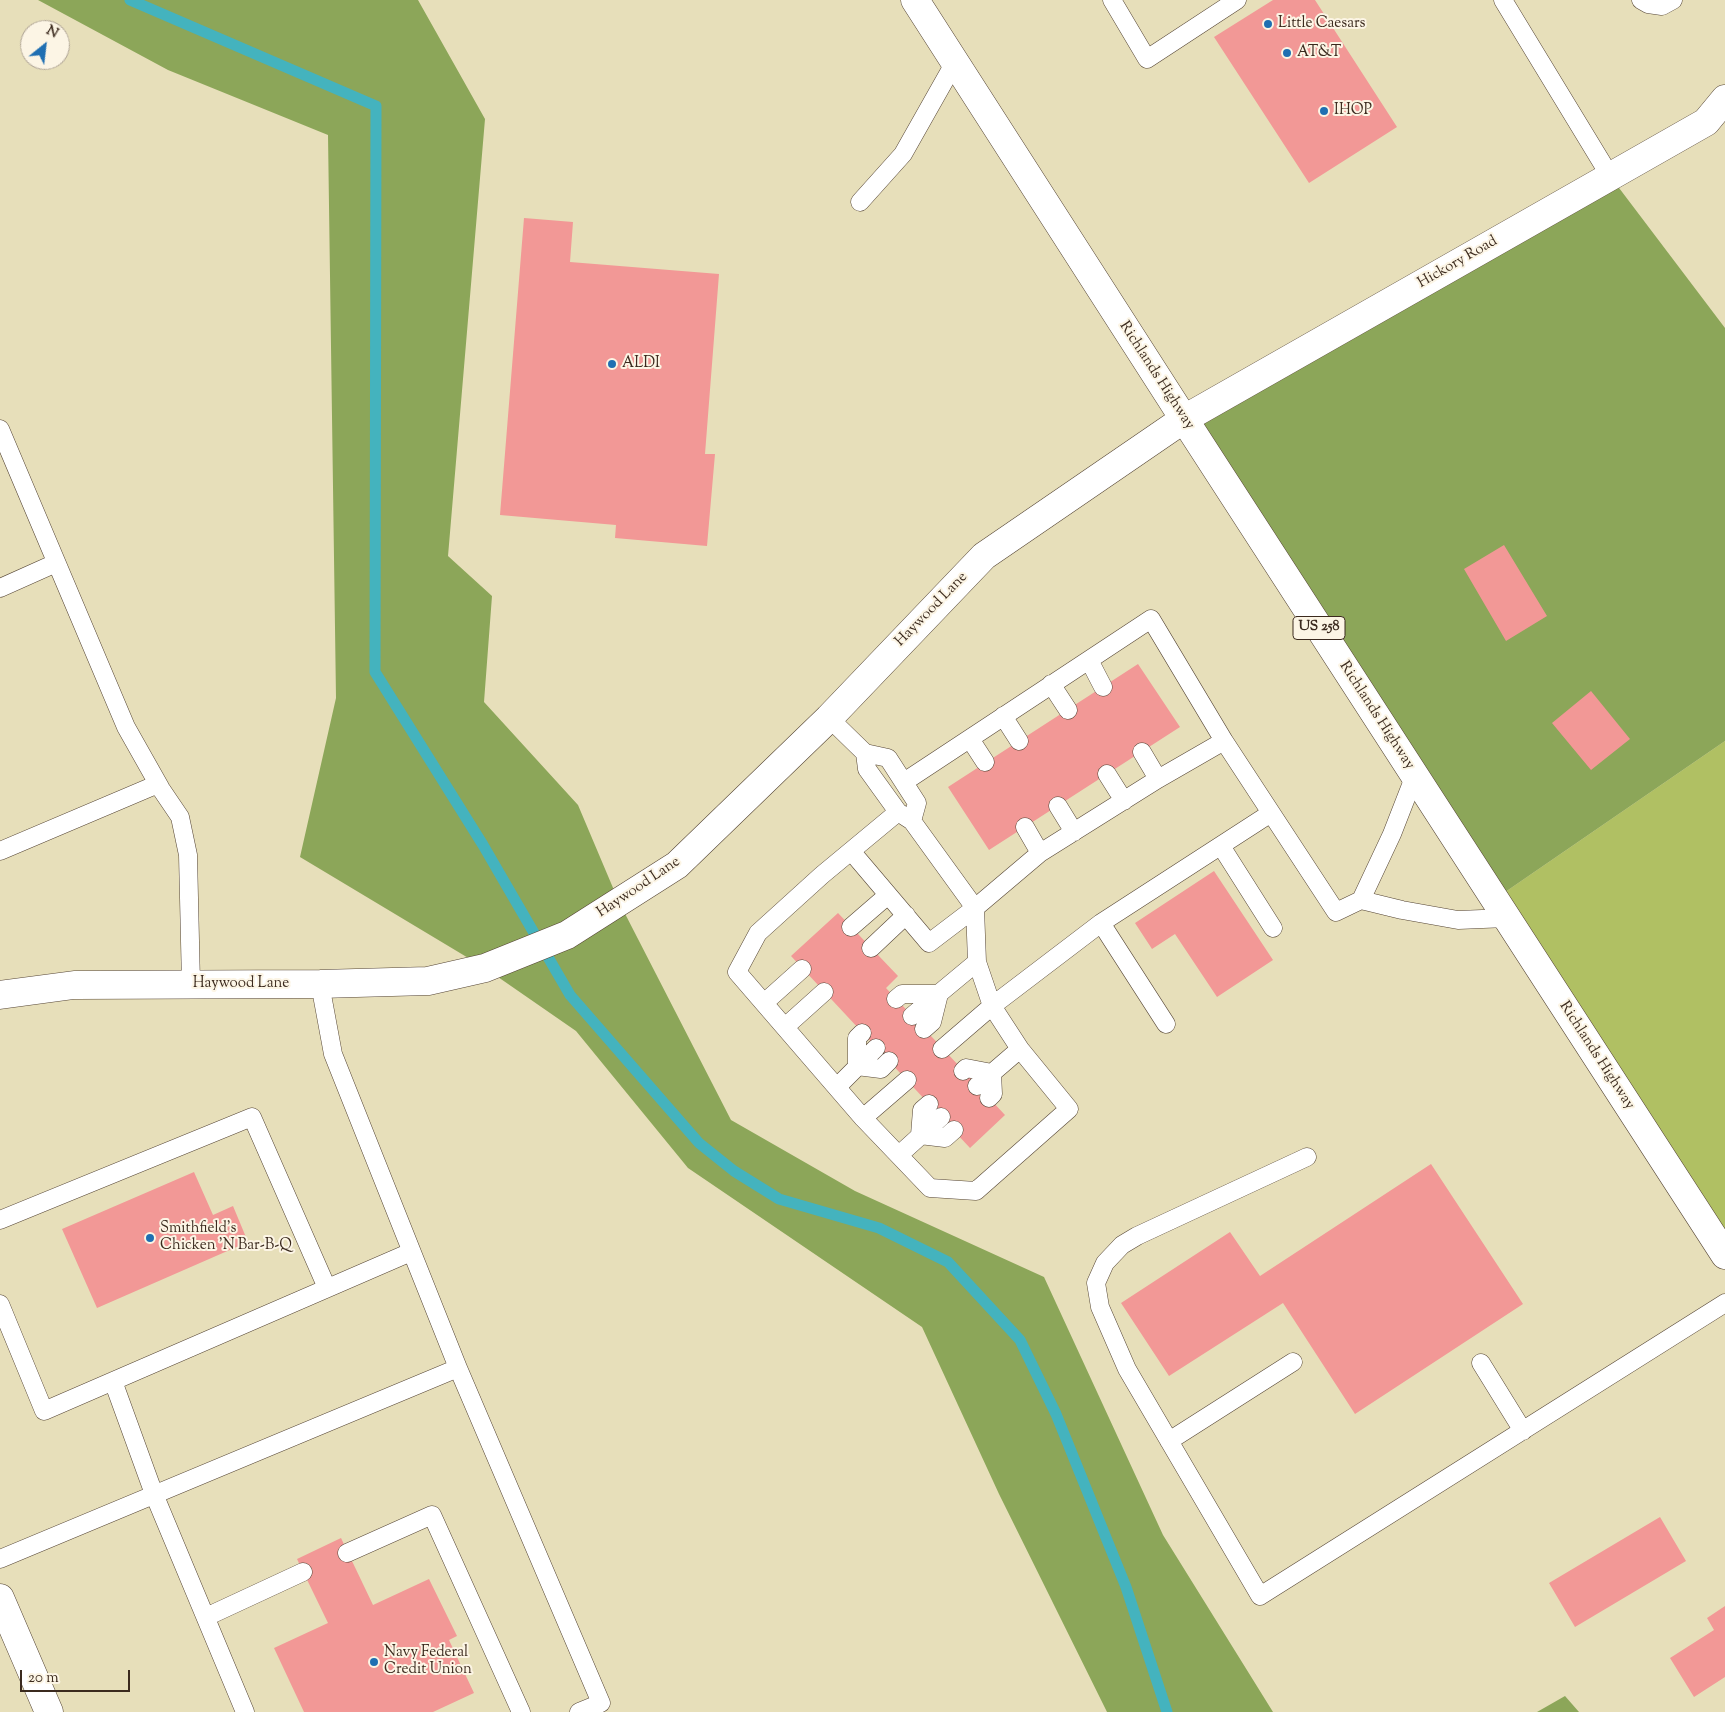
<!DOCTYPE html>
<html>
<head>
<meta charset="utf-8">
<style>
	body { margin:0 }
	#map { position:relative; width:1725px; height:1712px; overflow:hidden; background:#e7dfba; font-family:"Sorts Mill Goudy",serif }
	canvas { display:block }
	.north { position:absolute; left:20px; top:20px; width:50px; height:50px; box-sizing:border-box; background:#fcf5e5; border:1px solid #afa495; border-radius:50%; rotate:29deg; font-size:14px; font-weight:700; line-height:20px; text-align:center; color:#3b2a1e }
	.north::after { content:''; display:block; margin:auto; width:18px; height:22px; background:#1f6fb2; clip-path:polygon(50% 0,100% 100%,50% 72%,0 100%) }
	.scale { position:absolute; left:20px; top:1670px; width:110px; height:22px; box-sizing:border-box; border:2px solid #3b2a1e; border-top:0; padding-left:6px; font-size:15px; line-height:18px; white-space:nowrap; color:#3b2a1e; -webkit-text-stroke:4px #fcf5e5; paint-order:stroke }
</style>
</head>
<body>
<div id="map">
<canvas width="1725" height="1712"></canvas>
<div class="north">N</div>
<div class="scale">20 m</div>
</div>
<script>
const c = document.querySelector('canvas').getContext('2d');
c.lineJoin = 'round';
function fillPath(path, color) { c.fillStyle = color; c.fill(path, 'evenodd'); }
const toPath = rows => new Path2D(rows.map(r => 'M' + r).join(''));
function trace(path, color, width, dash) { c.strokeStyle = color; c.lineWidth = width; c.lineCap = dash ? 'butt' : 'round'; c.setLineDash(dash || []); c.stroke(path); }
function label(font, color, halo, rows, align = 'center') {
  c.font = font + ' "Sorts Mill Goudy",serif'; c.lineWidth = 4; c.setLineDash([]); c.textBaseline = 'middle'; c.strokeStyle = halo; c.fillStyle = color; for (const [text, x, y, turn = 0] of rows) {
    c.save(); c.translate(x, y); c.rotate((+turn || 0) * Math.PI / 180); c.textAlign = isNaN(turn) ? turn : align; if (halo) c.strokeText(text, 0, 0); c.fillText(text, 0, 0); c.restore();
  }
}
const green = toPath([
	[1725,741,1725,1255,1495,899]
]);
const forest = toPath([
	[38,0,418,0,485,119,448,556,492,596,484,702,578,805,619,902,731,1120,855,1191,1044,1277,1163,1535,1273,1712,1107,1712,999,1494,922,1327,688,1168,576,1031,485,968,300,857,336,698,328,135,168,70],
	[1610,176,1725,328,1725,741,1495,899,1184,419],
	[1565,1696,1579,1712,1537,1712]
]);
const stream = toPath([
	[130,0,376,106,375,672,483,845,570,995,699,1143,734,1171,779,1199,879,1228,948,1262,1020,1340,1056,1414,1126,1587,1167,1712]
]);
const building = toPath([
	[1273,0,1315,0,1397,127,1309,183,1214,37],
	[524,218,573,222,570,262,719,274,705,454,715,454,707,546,615,538,616,525,500,515],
	[1504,545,1547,616,1506,641,1464,569],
	[1138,664,1180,727,989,850,948,787],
	[1591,691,1630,739,1591,770,1552,723],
	[1214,871,1273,960,1217,997,1175,934,1152,949,1135,923],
	[838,913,898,976,886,988,1005,1115,970,1148,791,956],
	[1431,1164,1523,1304,1355,1414,1283,1303,1169,1376,1121,1303,1230,1232,1260,1276],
	[194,1172,213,1215,233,1206,248,1242,97,1308,62,1229],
	[1660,1517,1686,1561,1575,1627,1549,1583],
	[341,1538,373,1605,429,1579,457,1636,449,1640,474,1693,433,1712,304,1712,274,1648,328,1623,297,1559],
	[1725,1606,1725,1677,1694,1697,1670,1658,1714,1630,1707,1618]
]);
const lane = toPath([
	[1112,0,1147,59,1237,0],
	[1503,0,1610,176],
	[1641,0,1648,4,1662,6,1673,0],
	[860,202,903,154,955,62],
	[0,429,126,727,161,789,180,817,188,855,191,984],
	[0,588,56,563],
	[1089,660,1103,687],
	[1051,684,1068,710],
	[1003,716,1019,741],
	[829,718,865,753,888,758,917,803,912,821],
	[970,739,985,762],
	[1224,741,1336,912,1361,900,1392,834,1415,775],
	[1142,752,1158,779],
	[865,753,867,769,898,812,912,821,975,908,1040,853,1158,779,1224,741,1151,619,904,782],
	[1107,774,1124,801],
	[1058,806,1074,832],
	[898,812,822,875,758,933,737,972,863,1118,930,1188,976,1191,1069,1109,1020,1049,992,1006,942,1049],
	[1025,827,1040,853],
	[1221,846,1273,928],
	[0,851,158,784],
	[851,851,929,943,975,908],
	[1361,900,1402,910,1458,920,1507,918],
	[975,908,977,962,992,1006,1101,923,1271,813],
	[1101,923,1166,1024],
	[851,927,888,895],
	[871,948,906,915],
	[320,984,333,1054,458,1368,601,1703,579,1712],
	[896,999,902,994,939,994,932,1022,924,1029],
	[764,1003,802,969],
	[912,1016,977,962],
	[785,1027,824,992],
	[862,1033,857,1038,857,1066,881,1069,889,1061],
	[963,1071,966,1068,992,1073,993,1094,989,1098],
	[977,1086,1020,1049],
	[837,1087,876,1048],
	[929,1104,922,1110,920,1135,945,1138,954,1130],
	[863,1118,907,1080],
	[899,1155,941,1117],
	[1307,1157,1137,1236,1122,1245,1105,1263,1096,1283,1100,1307,1127,1369,1260,1596,1725,1303],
	[0,1220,252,1117,327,1288],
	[0,1304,44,1411,411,1252],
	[1481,1363,1523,1431],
	[113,1381,154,1494,245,1712],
	[1169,1441,1293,1362],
	[347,1553,432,1515,521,1712],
	[0,1559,458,1368],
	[206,1617,303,1572]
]);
const street = toPath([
	[0,995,74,985,320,984,428,981,485,968,567,935,677,865,829,718,984,556,1184,419,1706,122,1725,99],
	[0,1598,49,1712]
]);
const primary = toPath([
	[915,0,1184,419,1725,1255]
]);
const markers = [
	[1268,24,5,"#1f6fb2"],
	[1287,53,5,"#1f6fb2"],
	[1324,111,5,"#1f6fb2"],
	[612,364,5,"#1f6fb2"],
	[150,1238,5,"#1f6fb2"],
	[374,1662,5,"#1f6fb2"]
];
const shields = [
	[1319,628,52]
];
const shieldNames = [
	["US 258",1319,628]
];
const poiNames = [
	["Little Caesars",1278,24],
	["AT&T",1297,53],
	["IHOP",1334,111],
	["ALDI",622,364],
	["Smithfield's",160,1229],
	["Chicken 'N Bar-B-Q",160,1246],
	["Navy Federal",384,1653],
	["Credit Union",384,1670]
];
const streetNames = [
	["Hickory Road",1458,263,-30],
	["Richlands Highway",1156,376,57],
	["Haywood Lane",932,610,-46],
	["Richlands Highway",1376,716,57],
	["Haywood Lane",639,888,-34],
	["Haywood Lane",241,984],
	["Richlands Highway",1596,1056,57]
];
fillPath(green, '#b0c063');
fillPath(forest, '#8ca659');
trace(stream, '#44b3be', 11);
fillPath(building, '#f29896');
trace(lane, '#554535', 19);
trace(street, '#554535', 29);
trace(primary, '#554535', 29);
trace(lane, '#fff', 18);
trace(street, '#fff', 28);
trace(primary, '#fff', 28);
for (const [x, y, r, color] of markers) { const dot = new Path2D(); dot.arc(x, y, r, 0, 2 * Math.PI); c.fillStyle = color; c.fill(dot); trace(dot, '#fcf5e5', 2); }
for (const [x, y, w] of shields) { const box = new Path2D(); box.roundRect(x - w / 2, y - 11.5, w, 23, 4); c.fillStyle = '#fcf5e5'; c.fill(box); trace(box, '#3b2a1e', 1); }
label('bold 14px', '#3b2a1e', null, shieldNames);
label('15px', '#3b2a1e', '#fcf5e5', poiNames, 'left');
label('15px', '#3b2a1e', '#fcf5e5', streetNames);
</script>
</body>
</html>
